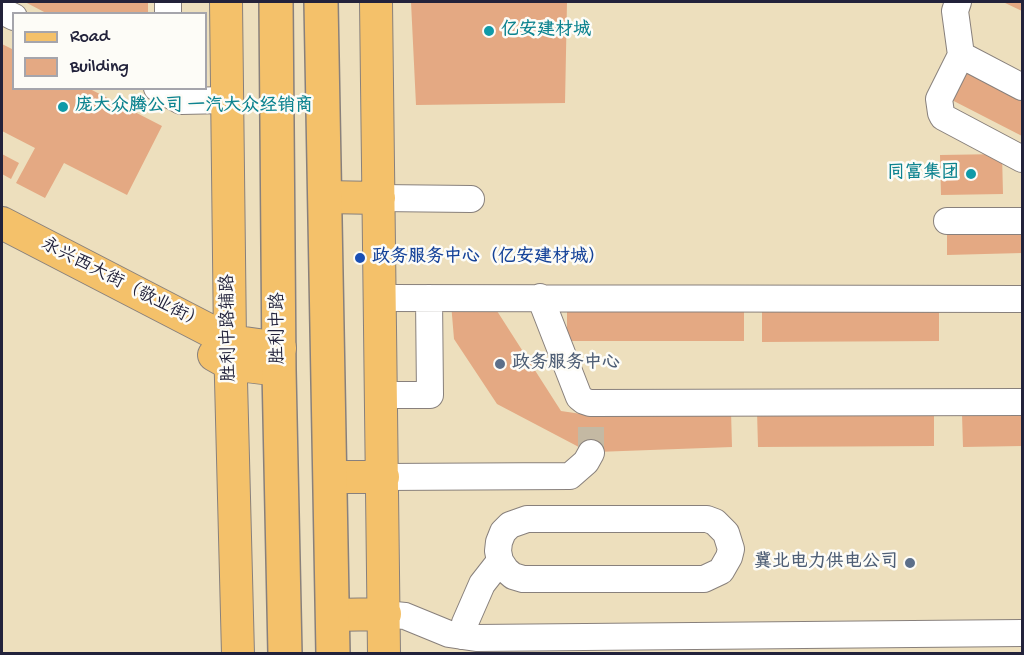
<!DOCTYPE html>
<html>
<head>
<meta charset="utf-8">
<style>
	body { margin:0 }
	#map { position:relative; width:1024px; height:655px; overflow:hidden; background:#eddfbd; font-family:"Gochi Hand",sans-serif }
	canvas { display:block }
	.frame { position:absolute; inset:0; border:3px solid #22223b; pointer-events:none }
	.legend { position:absolute; left:12px; top:12px; width:195px; height:78px; box-sizing:border-box; background:#fdfcf7; border:2px solid #a5a5ac; margin:0; padding:8px 10px; list-style:none; font-size:18px; color:#22223b }
	.legend li { display:flex; align-items:center; gap:12px; height:30px }
	.legend b { width:30px; border:2px solid #a5a5ac }
</style>
</head>
<body>
<div id="map">
<canvas width="1024" height="655"></canvas>
<div class="frame"></div>
<ul class="legend">
<li><b style="height:8px;background:#f4c16a"></b>Road</li>
<li><b style="height:16px;background:#e4a983"></b>Building</li>
</ul>
</div>
<script>
const c = document.querySelector('canvas').getContext('2d');
c.lineJoin = 'round';
function fillPath(path, color) { c.fillStyle = color; c.fill(path, 'evenodd'); }
const toPath = rows => new Path2D(rows.map(r => 'M' + r).join(''));
function trace(path, color, width, dash) { c.strokeStyle = color; c.lineWidth = width; c.lineCap = dash ? 'butt' : 'round'; c.setLineDash(dash || []); c.stroke(path); }
function label(font, color, halo, rows, align = 'center') {
  c.font = font + ' "Gochi Hand","LXGW WenKai TC",sans-serif'; c.lineWidth = 5; c.setLineDash([]); c.textBaseline = 'middle'; c.strokeStyle = halo; c.fillStyle = color; for (const [text, x, y, turn = 0] of rows) {
    c.save(); c.translate(x, y); c.rotate((+turn || 0) * Math.PI / 180); c.textAlign = isNaN(turn) ? turn : align; if (halo) c.strokeText(text, 0, 0); c.fillText(text, 0, 0); c.restore();
  }
}
const building = toPath([
	[25,2,148,2,148,14,48,14],
	[411,2,567,2,565,103,416,105],
	[1003,2,1022,2,1022,11],
	[2,44,14,50,14,88,88,88,162,126,127,195,64,163,45,198,16,183,35,148,2,131],
	[963,64,1022,95,1022,136,946,97],
	[2,154,19,163,11,179,2,174],
	[1002,154,1003,194,941,195,940,155],
	[1022,226,1022,253,947,255,947,228],
	[490,300,561,411,595,416,731,411,732,447,596,452,594,455,497,404,454,339,451,303],
	[744,305,744,341,567,341,567,306],
	[939,305,939,341,762,342,762,306],
	[934,410,934,446,758,447,757,411],
	[1022,412,1022,446,963,447,962,414]
]);
const minorTunnel = toPath([
	[591,453,591,416]
]);
const minor = toPath([
	[168,2,168,14],
	[958,2,955,11,961,55],
	[2,11,14,17],
	[1022,87,961,55,939,99,941,113,943,117,1022,159],
	[157,88,181,101,227,100],
	[379,198,471,199],
	[947,221,1022,221],
	[540,297,579,397,584,401,590,403,1022,402],
	[380,298,1022,299],
	[381,395,430,395,429,298],
	[383,477,570,476,586,462,591,453],
	[527,519,707,519,715,522,726,533,731,549,729,557,721,571,704,579,523,579,513,576,506,570,500,561,498,551,499,542,503,532,510,525,527,519],
	[385,614,405,616,449,634,476,638,1022,633],
	[462,636,465,623,482,584,500,561]
]);
const major = toPath([
	[226,2,230,341,238,654],
	[376,2,384,654],
	[325,197,379,198],
	[2,223,230,341,280,348],
	[214,355,230,364,279,370],
	[330,477,383,477],
	[333,615,385,614]
]);
const highway = toPath([
	[276,2,279,370,285,654],
	[321,2,333,654]
]);
const markers = [
	[489,31,6,"#0f9aa8"],
	[63,107,6,"#0f9aa8"],
	[971,174,6,"#0f9aa8"],
	[360,258,6,"#1a4fb4"],
	[500,364,6,"#5c6f8a"],
	[910,563,6,"#5c6f8a"]
];
const cultureNames = [
	["亿安建材城",501,31],
	["庞大众腾公司 一汽大众经销商",75,107],
	["同富集团",959,174,"right"]
];
const transitNames = [
	["政务服务中心（亿安建材城）",372,258]
];
const streetNames = [
	["永兴西大街（敬业街）",122,285,27],
	["胜利中路辅路",230,328,-91],
	["胜利中路",279,328,-90]
];
const serviceNames = [
	["政务服务中心",512,364],
	["冀北电力供电公司",898,563,"right"]
];
fillPath(building, '#e4a983');
trace(minorTunnel, '#c4b9a3', 26, [26, 13]);
trace(minor, '#88807c', 28);
trace(major, '#88807c', 34);
trace(highway, '#88807c', 36);
trace(minor, '#fff', 26);
trace(major, '#f4c16a', 32);
trace(highway, '#f4c16a', 33);
for (const [x, y, r, color] of markers) { const dot = new Path2D(); dot.arc(x, y, r, 0, 2 * Math.PI); c.fillStyle = color; c.fill(dot); trace(dot, '#fdfcf7', 2); }
label('bold 18px', '#0d838f', '#fdfcf7', cultureNames, 'left');
label('bold 18px', '#164399', '#fdfcf7', transitNames, 'left');
label('18px', '#22223b', '#fdfcf7', streetNames);
label('bold 18px', '#4e5e75', '#fdfcf7', serviceNames, 'left');
</script>
</body>
</html>
